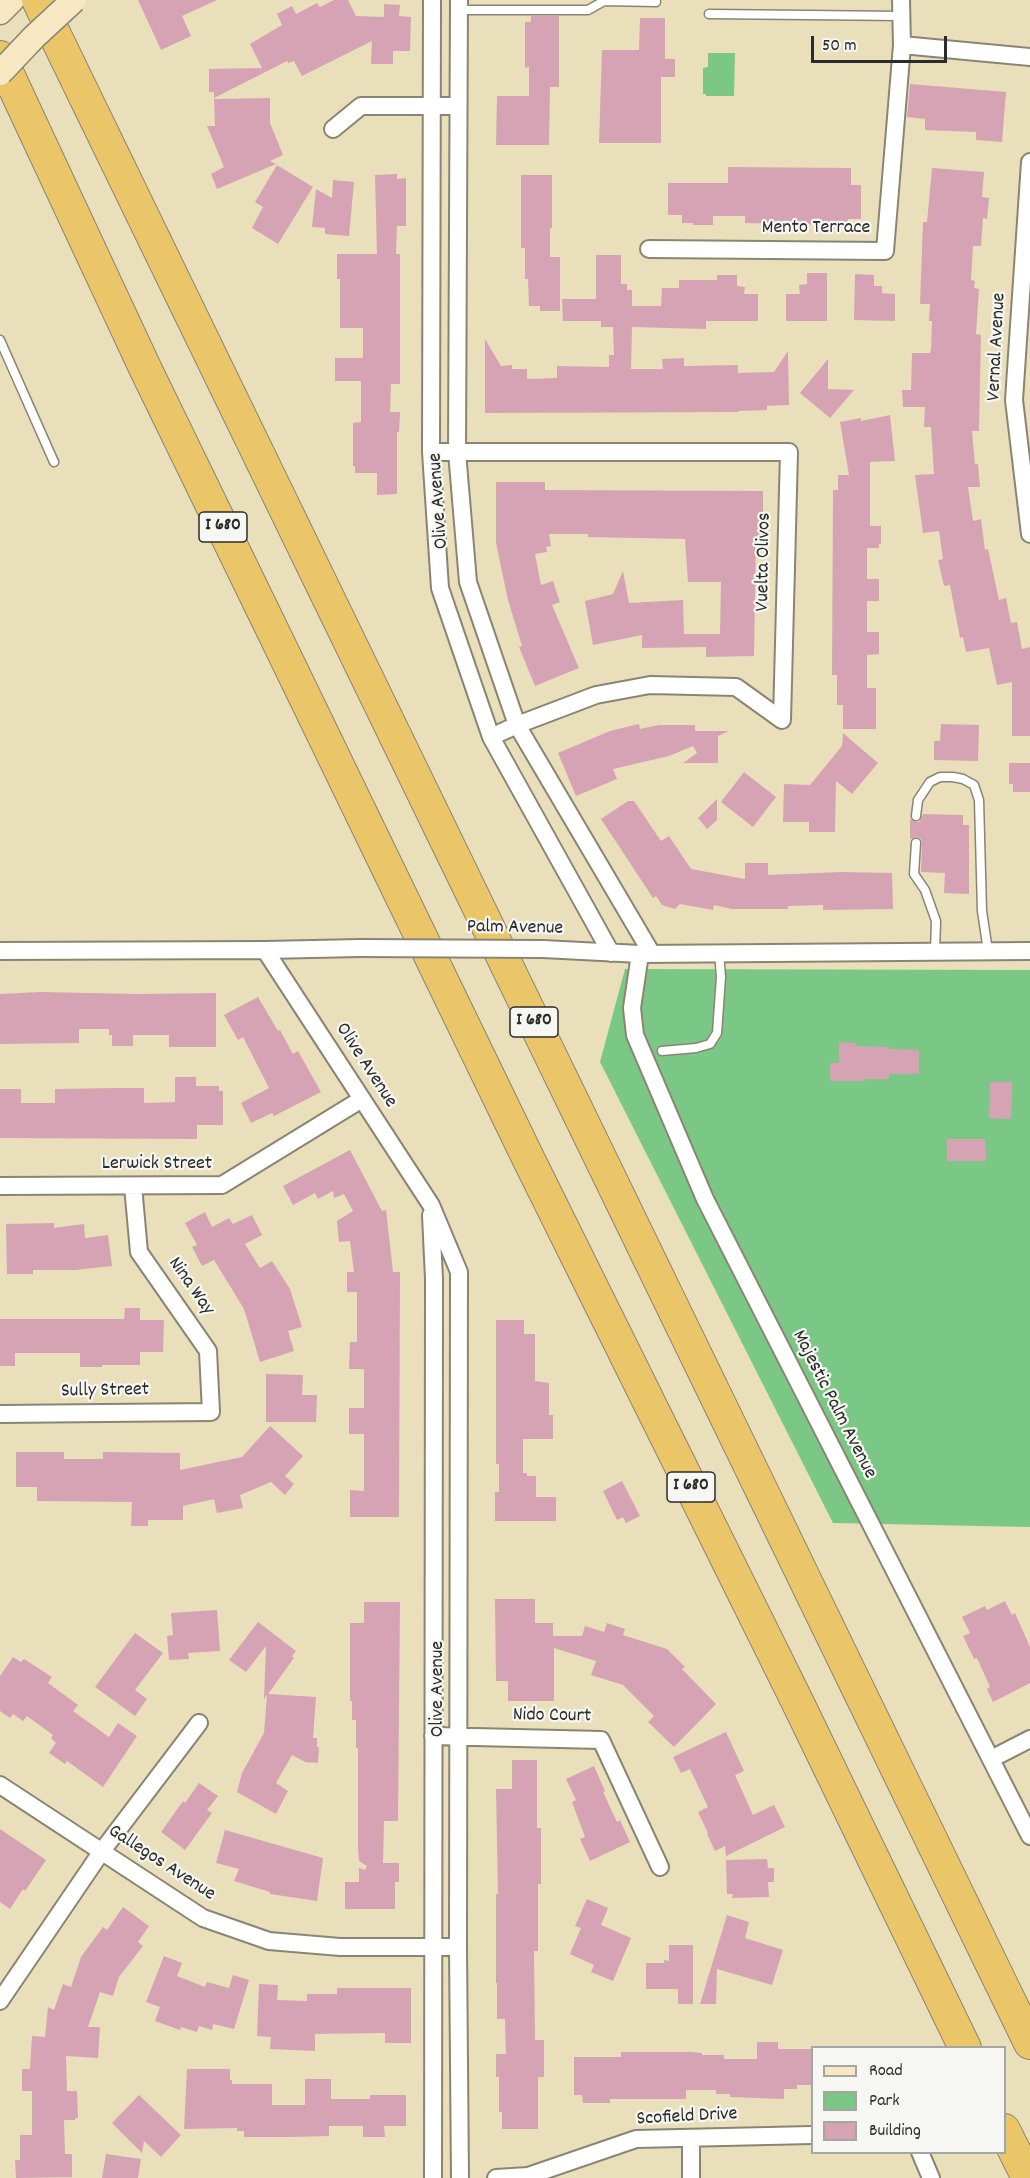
<!DOCTYPE html>
<html>
<head>
<meta charset="utf-8">
<style>
	body { margin:0 }
	#map { position:relative; width:1030px; height:2178px; overflow:hidden; background:#eadfbb; font-family:Dekko,sans-serif }
	canvas { display:block }
	.legend { position:absolute; left:811px; top:2046px; width:195px; height:108px; box-sizing:border-box; background:#f6f6f2; border:2px solid #a5a5a2; margin:0; padding:8px 10px; list-style:none; font-size:18px; color:#2b2b2b }
	.legend li { display:flex; align-items:center; gap:12px; height:30px }
	.legend b { width:30px; border:2px solid #a5a5a2 }
	.scale { position:absolute; left:811px; top:36px; width:136px; height:27px; box-sizing:border-box; border:3px solid #2b2b2b; border-top:0; padding-left:8px; font-size:18px; line-height:21px; white-space:nowrap; color:#2b2b2b; -webkit-text-stroke:4px #f6f6f2; paint-order:stroke }
</style>
</head>
<body>
<div id="map">
<canvas width="1030" height="2178"></canvas>
<ul class="legend">
<li><b style="height:8px;background:#f7e8c3"></b>Road</li>
<li><b style="height:16px;background:#7bc886"></b>Park</li>
<li><b style="height:16px;background:#d6a3b5"></b>Building</li>
</ul>
<div class="scale">50 m</div>
</div>
<script>
const c = document.querySelector('canvas').getContext('2d');
c.lineJoin = 'round';
function fillPath(path, color) { c.fillStyle = color; c.fill(path, 'evenodd'); }
const toPath = rows => new Path2D(rows.map(r => 'M' + r).join(''));
function trace(path, color, width, dash) { c.strokeStyle = color; c.lineWidth = width; c.lineCap = dash ? 'butt' : 'round'; c.setLineDash(dash || []); c.stroke(path); }
function label(font, color, halo, rows, align = 'center') {
  c.font = font + ' Dekko,sans-serif'; c.lineWidth = 4.5; c.setLineDash([]); c.textBaseline = 'middle'; c.strokeStyle = halo; c.fillStyle = color; for (const [text, x, y, turn = 0] of rows) {
    c.save(); c.translate(x, y); c.rotate((+turn || 0) * Math.PI / 180); c.textAlign = isNaN(turn) ? turn : align; if (halo) c.strokeText(text, 0, 0); c.fillText(text, 0, 0); c.restore();
  }
}
const green = toPath([
	[708,53,735,53,734,96,706,96,706,94,703,94,703,68,708,67],
	[625,969,1030,970,1030,1527,833,1523,600,1062]
]);
const building = toPath([
	[138,0,217,0,182,16,191,36,161,50],
	[334,0,348,0,356,16,384,17,384,4,400,5,399,16,411,17,410,51,393,51,393,64,371,64,372,41,302,76,294,61,288,63,287,61,214,98,214,92,209,92,209,69,262,68,250,44,282,25,277,14,292,6,296,14,317,3,320,7],
	[531,16,559,16,559,87,550,87,549,145,496,145,497,96,529,96,529,67,525,68,525,22,531,22],
	[640,18,665,18,665,59,675,59,675,77,661,77,661,143,599,143,602,50,639,50],
	[910,84,1006,92,1002,142,976,140,976,132,925,130,925,119,907,117],
	[270,98,270,123,283,155,270,161,276,164,217,189,211,174,224,167,207,126,215,126,214,99],
	[277,165,313,187,278,244,252,228,263,207,255,202],
	[728,167,851,168,851,185,861,185,861,219,848,219,848,228,833,228,833,225,745,223,745,216,713,216,713,225,693,225,693,223,682,223,682,215,668,215,668,183,728,183],
	[932,168,984,172,982,197,989,198,987,219,983,218,981,246,973,246,971,280,975,281,974,288,979,289,976,334,981,335,979,431,972,431,975,464,978,464,980,487,968,487,973,521,981,519,985,550,988,549,999,600,1006,598,1011,623,1017,622,1022,649,1030,647,1030,736,1012,736,1012,682,997,685,989,648,966,652,963,637,960,638,950,585,944,586,938,560,943,559,939,531,923,533,915,475,934,474,931,427,924,427,925,407,903,407,902,390,911,390,912,353,930,353,931,349,932,321,929,321,930,304,920,304,923,222,927,222],
	[397,174,397,179,406,178,406,226,397,226,396,254,400,254,400,384,391,384,390,412,400,412,399,432,397,432,397,494,377,495,377,473,355,473,355,466,353,466,353,423,361,422,361,381,335,381,335,358,363,358,363,328,340,328,340,279,337,279,337,254,377,254,375,175],
	[521,175,552,175,552,228,550,228,550,257,560,257,560,311,540,311,540,306,529,306,528,279,525,279,525,248,521,248],
	[333,180,354,182,349,236,325,234,325,228,312,227,316,189,332,198],
	[596,255,621,255,621,284,627,284,627,290,632,290,632,306,661,306,662,288,679,288,679,280,717,280,717,275,737,275,737,286,745,287,744,294,758,294,758,321,706,321,706,329,632,327,631,369,663,369,662,359,684,358,684,366,738,365,738,373,774,372,788,351,789,405,767,406,767,410,738,411,738,412,485,413,485,339,501,366,512,365,512,369,527,369,527,379,557,378,557,366,609,367,609,355,614,355,613,327,601,327,601,321,563,321,562,299,596,299],
	[807,273,827,273,827,321,786,321,786,294,800,294,799,285,807,284],
	[855,274,874,275,874,286,882,286,882,293,895,294,895,321,854,320],
	[828,359,828,389,854,390,830,418,800,393],
	[890,415,895,461,870,462,870,526,881,526,881,544,879,544,879,548,867,548,867,579,879,579,879,601,867,601,867,632,879,632,879,654,867,655,867,688,876,688,876,729,843,729,843,705,837,705,837,675,832,675,833,490,838,490,838,475,849,475,840,422,861,418,861,421],
	[496,482,545,482,545,490,763,491,763,540,756,540,754,656,706,657,706,647,642,648,642,635,593,645,585,601,613,594,623,571,629,603,683,600,684,634,720,634,721,582,688,582,685,539,588,537,588,534,549,534,551,546,546,547,547,552,535,554,541,585,553,581,560,602,552,605,579,668,535,686,519,647,522,646,508,600,496,543],
	[639,724,640,729,659,725,695,725,695,731,729,731,718,736,718,763,683,763,697,753,693,746,669,756,613,769,617,779,576,796,558,753,610,731],
	[941,724,979,725,978,761,934,760,934,741,940,741],
	[843,733,878,763,852,794,836,781,835,832,809,832,809,822,783,822,784,784,810,785,842,746],
	[1009,763,1030,763,1030,792,1013,792,1013,784,1009,784],
	[744,772,776,797,753,827,721,802],
	[717,799,717,820,707,829,698,818],
	[628,801,634,801,661,841,669,836,691,869,745,879,745,863,768,863,768,875,841,872,892,873,893,909,823,910,823,905,788,906,788,909,732,909,714,905,713,910,680,904,675,909,662,905,656,896,653,898,601,819],
	[923,814,963,815,963,825,969,825,969,894,944,893,945,873,921,872,922,843,921,839,917,837,910,839,910,819,915,822,919,822],
	[40,992,138,994,216,993,216,1047,169,1047,169,1035,133,1035,133,1046,112,1046,112,1035,109,1035,109,1029,79,1029,79,1043,0,1044,0,994],
	[258,997,278,1031,280,1030,293,1054,298,1051,321,1092,274,1116,272,1113,251,1123,241,1103,269,1088,243,1037,238,1040,224,1015],
	[839,1042,856,1043,856,1046,889,1047,889,1049,919,1050,919,1074,889,1074,889,1079,865,1079,865,1081,830,1081,830,1063,839,1063],
	[175,1077,196,1077,196,1086,219,1086,219,1091,223,1091,223,1125,197,1125,197,1139,0,1138,0,1089,21,1089,21,1103,55,1103,55,1089,117,1088,144,1088,144,1103,175,1102],
	[990,1082,1012,1082,1011,1119,989,1118],
	[947,1139,985,1139,986,1161,947,1161],
	[350,1150,382,1211,386,1210,393,1272,400,1272,399,1517,350,1517,350,1490,364,1491,364,1434,349,1434,349,1408,364,1408,364,1369,349,1369,350,1342,357,1342,357,1292,347,1292,347,1272,354,1272,350,1241,339,1242,337,1221,353,1211,344,1194,334,1198,333,1191,318,1199,315,1193,293,1205,283,1186],
	[205,1212,212,1227,229,1218,233,1224,252,1215,262,1235,245,1244,260,1268,272,1261,290,1289,302,1327,288,1331,294,1351,260,1362,244,1309,214,1260,202,1266,192,1247,197,1245,185,1223],
	[54,1223,54,1228,84,1224,85,1238,108,1235,112,1266,75,1270,33,1270,33,1274,7,1274,6,1224],
	[125,1308,140,1308,140,1320,164,1320,163,1352,140,1352,140,1365,102,1365,102,1367,80,1367,80,1353,15,1353,15,1366,0,1366,0,1319,124,1319],
	[496,1320,524,1320,524,1334,535,1334,535,1381,549,1383,549,1415,553,1415,553,1439,523,1439,523,1473,527,1473,527,1476,536,1476,536,1497,556,1497,556,1521,495,1521,495,1492,499,1492,499,1464,496,1464],
	[266,1374,303,1375,302,1395,317,1395,316,1422,266,1422],
	[270,1426,303,1456,285,1476,294,1484,285,1495,271,1482,240,1495,243,1508,217,1513,214,1499,183,1506,183,1520,148,1520,148,1526,131,1526,132,1502,37,1501,37,1487,16,1487,16,1452,64,1452,64,1459,103,1459,103,1452,180,1453,180,1470,242,1457],
	[622,1481,640,1516,626,1523,623,1517,617,1520,603,1491],
	[495,1599,535,1599,535,1623,553,1623,553,1636,582,1636,585,1626,604,1632,607,1623,625,1629,623,1635,667,1649,685,1667,682,1669,716,1704,674,1747,648,1722,654,1716,623,1685,591,1675,596,1661,554,1648,554,1701,508,1701,508,1681,496,1681],
	[1005,1601,1012,1615,1015,1613,1030,1647,1030,1683,993,1702,987,1689,990,1687,977,1658,974,1659,963,1636,970,1633,962,1617,985,1606,987,1610],
	[364,1602,400,1602,398,1821,384,1821,383,1863,399,1863,399,1882,395,1882,395,1909,345,1909,345,1882,359,1882,359,1868,365,1870,367,1866,359,1861,358,1849,358,1748,356,1748,356,1720,352,1720,352,1701,350,1701,350,1623,364,1623],
	[217,1610,220,1651,188,1653,189,1659,169,1660,167,1636,173,1635,171,1613],
	[258,1622,296,1651,292,1656,294,1658,268,1694,316,1697,313,1738,317,1738,317,1747,319,1747,318,1763,305,1762,292,1755,276,1783,288,1791,276,1814,237,1792,242,1773,264,1733,267,1695,264,1699,266,1646,246,1672,229,1660],
	[135,1633,163,1653,135,1690,147,1699,135,1716,95,1687],
	[13,1657,21,1662,24,1659,52,1677,48,1683,78,1705,73,1711,109,1737,118,1723,137,1736,103,1787,67,1761,65,1764,49,1753,56,1743,51,1738,53,1735,27,1716,23,1721,13,1714,10,1718,0,1711,0,1676],
	[726,1732,744,1771,735,1775,753,1815,774,1805,785,1827,726,1856,725,1846,715,1851,707,1834,708,1833,698,1812,708,1807,690,1769,681,1773,673,1757],
	[512,1760,537,1760,537,1828,541,1828,541,1884,538,1884,538,1951,534,1951,535,2040,544,2040,544,2077,538,2077,538,2129,502,2129,502,2112,499,2112,499,2077,496,2077,496,2054,506,2054,505,2019,497,2019,497,1983,496,1983,496,1894,498,1894,496,1789,512,1789],
	[594,1766,605,1791,603,1792,617,1822,620,1820,630,1842,590,1861,580,1839,585,1837,572,1802,576,1800,566,1779],
	[199,1783,218,1796,207,1810,212,1813,185,1850,161,1832,183,1801,185,1803],
	[0,1829,46,1860,25,1891,23,1889,10,1909,0,1902],
	[225,1830,323,1858,317,1901,270,1894,270,1892,234,1881,239,1869,216,1863],
	[767,1859,768,1868,774,1868,774,1882,768,1882,769,1897,732,1898,733,1894,727,1894,726,1860],
	[587,1899,608,1908,601,1925,631,1938,613,1981,591,1972,594,1965,570,1954,581,1928,575,1926],
	[123,1907,149,1926,138,1942,143,1946,119,1977,113,1996,100,1992,88,2027,100,2027,98,2058,66,2056,67,2091,77,2091,78,2118,75,2118,75,2120,64,2120,65,2154,72,2154,72,2177,16,2178,15,2160,20,2160,20,2135,32,2135,32,2091,22,2091,22,2069,30,2069,32,2036,45,2037,48,2007,54,2010,63,1984,71,1987,81,1957,103,1927,107,1930],
	[727,1915,749,1922,745,1938,783,1950,772,1985,717,1969,716,2004,700,2004],
	[669,1945,693,1945,693,2004,678,2004,678,1989,646,1989,646,1963,664,1963,664,1960,669,1961],
	[164,1956,182,1963,177,1976,205,1987,207,1982,229,1988,233,1975,249,1980,234,2029,213,2024,212,2030,199,2026,197,2032,181,2027,180,2030,155,2021,160,2007,146,2002],
	[259,1984,278,1985,277,2000,307,2001,307,1994,337,1994,337,1988,411,1988,411,2043,385,2043,385,2033,315,2034,315,2051,270,2049,271,2037,257,2036],
	[757,2042,778,2042,778,2049,813,2049,813,2085,797,2085,797,2089,784,2089,784,2099,730,2097,730,2094,716,2094,716,2090,686,2090,686,2099,610,2099,610,2103,583,2103,582,2095,574,2095,574,2057,621,2057,621,2052,692,2052,702,2053,702,2055,724,2055,724,2059,757,2059],
	[187,2069,230,2069,230,2080,232,2080,232,2084,272,2084,272,2105,305,2105,305,2079,331,2079,331,2099,370,2099,370,2095,406,2095,406,2126,384,2126,385,2137,363,2137,363,2126,329,2126,329,2136,293,2137,244,2137,244,2131,237,2131,237,2128,184,2129],
	[139,2095,181,2135,161,2157,144,2141,142,2153,112,2123],
	[106,2154,141,2159,138,2178,102,2178]
]);
const lane = toPath([
	[459,10,588,10,604,1,656,2],
	[709,14,902,16],
	[0,340,54,462],
	[916,816,918,800,930,782,940,777,953,777,963,779,974,785,979,800,982,911,988,951],
	[916,843,914,874,925,890,936,921,935,952],
	[662,1051,696,1048,710,1044,717,1033,721,977,719,953]
]);
const street = toPath([
	[432,0,431,452,440,588,491,737,611,953],
	[459,0,457,452,468,582,517,725,652,954],
	[902,45,1030,57],
	[333,129,361,106,458,106],
	[1030,162,1014,400,1030,534],
	[649,249,885,251,902,45,901,0],
	[431,452,789,452,782,720,736,687,650,685,596,695,517,725,491,737],
	[543,949,640,954,1030,951],
	[265,950,431,1205,459,1272,458,1947,460,2178],
	[0,951,265,950,360,948],
	[640,954,632,1008,635,1035,705,1199,1030,1836],
	[0,1186,222,1185,362,1099],
	[431,1215,434,1279,433,2178],
	[0,1414,211,1412,208,1351,139,1252,133,1186],
	[433,1736,601,1740,660,1867],
	[991,1759,1030,1739],
	[0,1785,203,1918,269,1941,340,1947,458,1947],
	[0,2001,102,1851,199,1723],
	[920,2152,931,2178],
	[496,2178,528,2176,636,2139,812,2135],
	[691,2178,691,2138]
]);
const secondary = toPath([
	[0,12,12,0]
]);
const highway = toPath([
	[38,0,1030,2043],
	[0,57,146,370,268,621,530,1162,797,1701,965,2048],
	[1004,2130,1028,2178]
]);
const streetBridge = toPath([
	[360,948,543,949]
]);
const secondaryBridge = toPath([
	[0,73,34,37,74,0]
]);
const shields = [
	[223,527,48],
	[534,1022,48],
	[691,1487,48]
];
const shieldNames = [
	["I 680",223,527],
	["I 680",534,1022],
	["I 680",691,1487]
];
const streetNames = [
	["Mento Terrace",816,229],
	["Vernal Avenue",998,347,-87],
	["Olive Avenue",440,501,-94],
	["Vuelta Olivos",765,562,-89],
	["Palm Avenue",515,929,1],
	["Olive Avenue",365,1066,57],
	["Lerwick Street",157,1165],
	["Nina Way",190,1287,55],
	["Sully Street",105,1392,-1],
	["Majestic Palm Avenue",833,1405,63],
	["Olive Avenue",439,1689,-90],
	["Nido Court",552,1717,1],
	["Gallegos Avenue",161,1864,33],
	["Scofield Drive",687,2118,-3]
];
fillPath(green, '#7bc886');
fillPath(building, '#d6a3b5');
trace(lane, '#8a8573', 11);
trace(street, '#8a8573', 20);
trace(secondary, '#8a8573', 27);
trace(highway, '#8a8573', 34);
trace(lane, '#fff', 8);
trace(street, '#fff', 16);
trace(secondary, '#f7e8c3', 24);
trace(highway, '#eac669', 32);
trace(streetBridge, '#8a8573', 20, []);
trace(secondaryBridge, '#8a8573', 27, []);
trace(streetBridge, '#fff', 16);
trace(secondaryBridge, '#f7e8c3', 24);
for (const [x, y, w] of shields) { const box = new Path2D(); box.roundRect(x - w / 2, y - 15, w, 30, 4.5); c.fillStyle = '#f6f6f2'; c.fill(box); trace(box, '#2b2b2b', 1.5); }
label('bold 18px', '#2b2b2b', null, shieldNames);
label('20px', '#2b2b2b', '#f6f6f2', streetNames);
</script>
</body>
</html>
